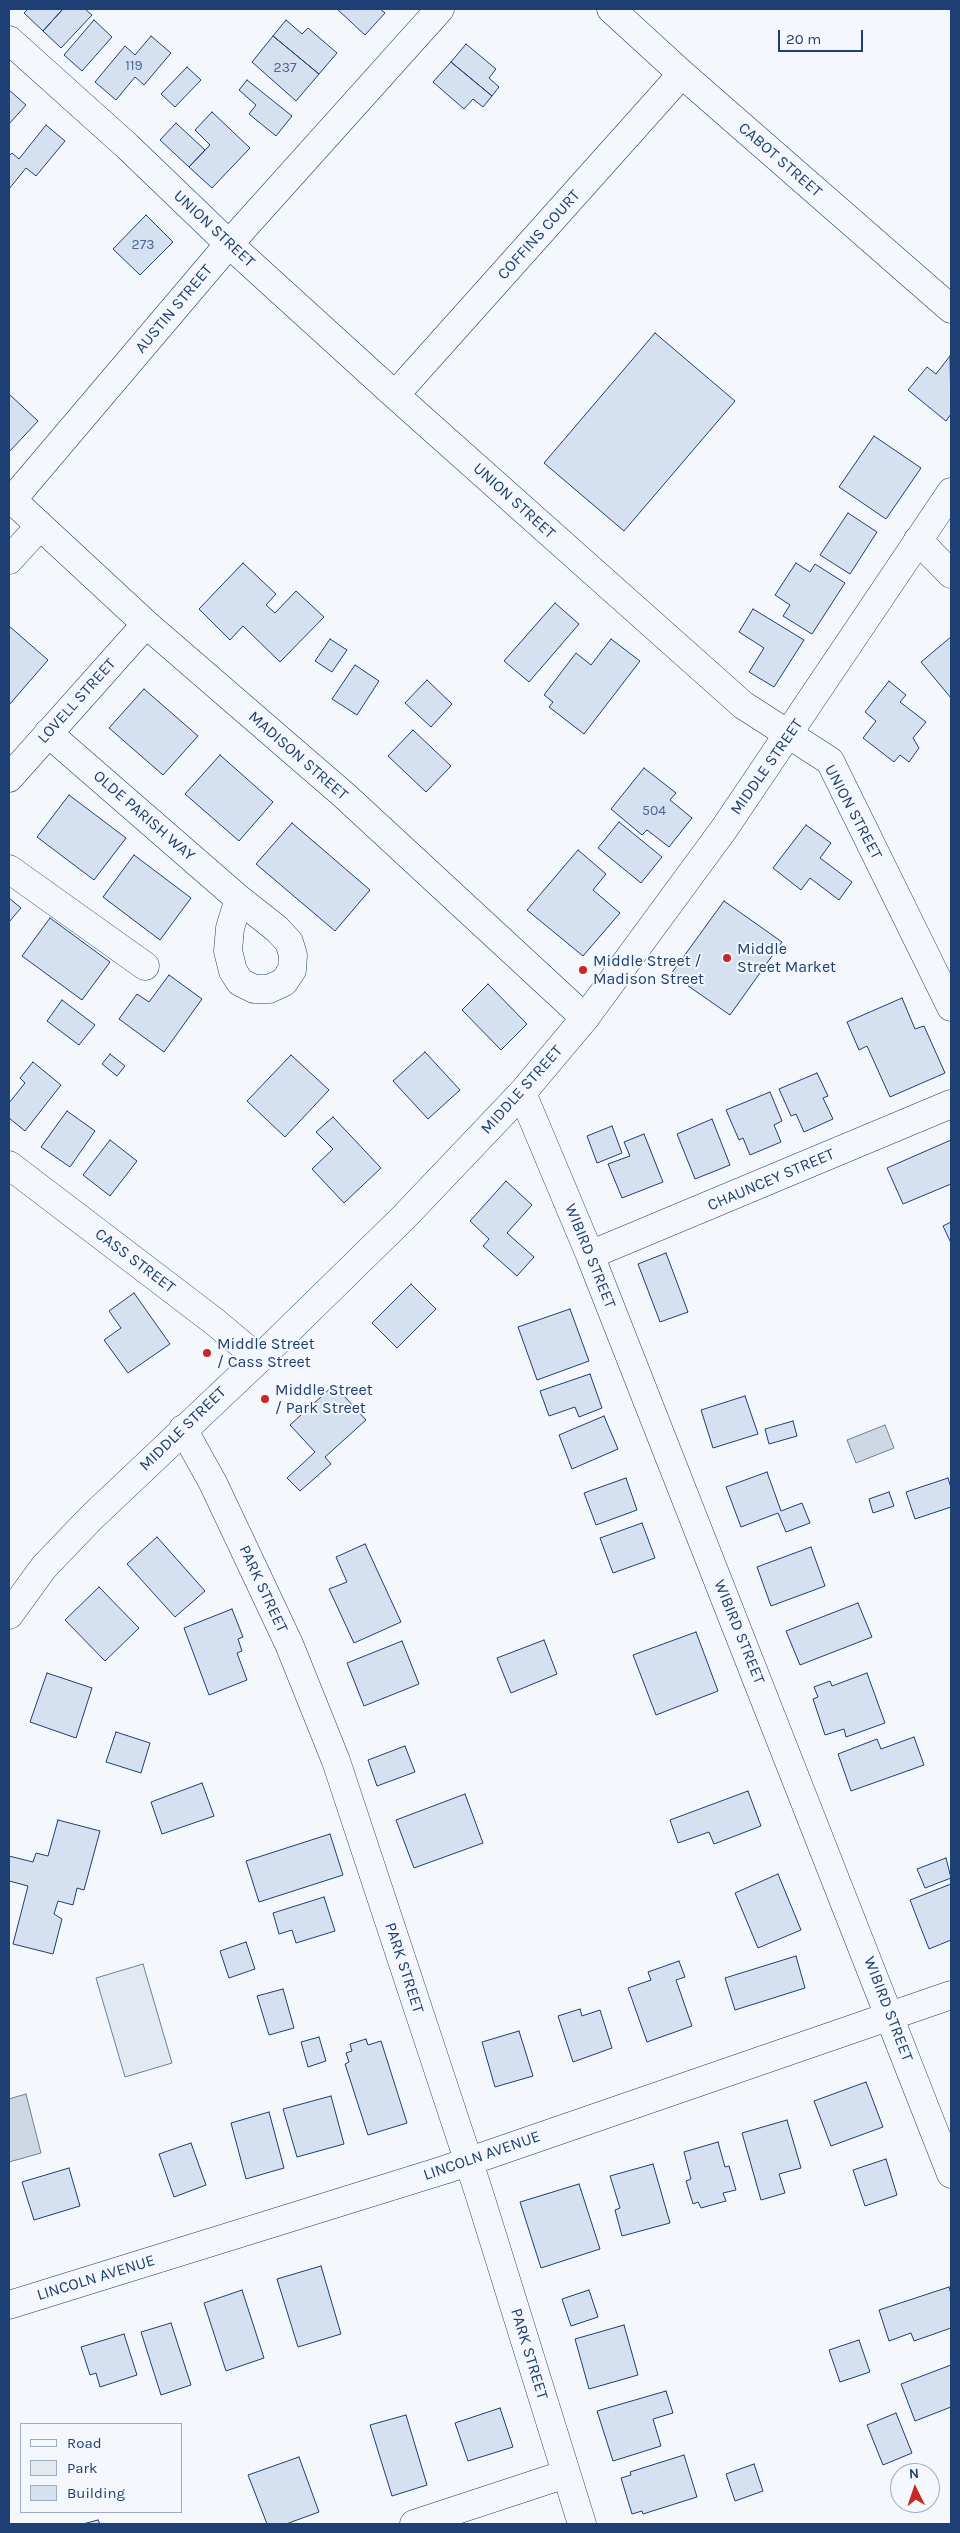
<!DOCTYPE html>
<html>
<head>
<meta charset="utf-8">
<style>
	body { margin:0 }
	#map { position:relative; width:960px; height:2533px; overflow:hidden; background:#f4f7fb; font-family:Karla,sans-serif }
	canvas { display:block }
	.frame { position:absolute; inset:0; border:10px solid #1d3f73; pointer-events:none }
	.legend { position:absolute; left:20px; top:2423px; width:162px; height:90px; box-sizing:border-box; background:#f4f7fb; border:1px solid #9eadc5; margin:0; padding:6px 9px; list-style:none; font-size:15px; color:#1d3f73 }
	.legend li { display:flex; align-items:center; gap:10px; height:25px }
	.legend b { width:25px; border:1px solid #9eadc5 }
	.north { position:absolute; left:890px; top:2463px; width:50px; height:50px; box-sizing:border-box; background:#f4f7fb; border:1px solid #9eadc5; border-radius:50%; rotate:356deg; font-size:14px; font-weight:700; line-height:20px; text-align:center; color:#1d3f73 }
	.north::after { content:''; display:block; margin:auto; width:18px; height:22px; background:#c62828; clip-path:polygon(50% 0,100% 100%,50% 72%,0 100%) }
	.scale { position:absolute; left:778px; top:30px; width:85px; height:22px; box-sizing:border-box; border:2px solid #1d3f73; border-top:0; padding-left:6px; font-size:15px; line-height:18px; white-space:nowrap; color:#1d3f73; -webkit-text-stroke:4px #f4f7fb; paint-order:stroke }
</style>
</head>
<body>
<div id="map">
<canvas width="960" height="2533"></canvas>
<div class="frame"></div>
<ul class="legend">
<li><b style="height:6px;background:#f4f7fb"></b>Road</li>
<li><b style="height:14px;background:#e3e9f0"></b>Park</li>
<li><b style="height:14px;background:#d5e0f0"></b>Building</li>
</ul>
<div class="north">N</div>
<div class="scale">20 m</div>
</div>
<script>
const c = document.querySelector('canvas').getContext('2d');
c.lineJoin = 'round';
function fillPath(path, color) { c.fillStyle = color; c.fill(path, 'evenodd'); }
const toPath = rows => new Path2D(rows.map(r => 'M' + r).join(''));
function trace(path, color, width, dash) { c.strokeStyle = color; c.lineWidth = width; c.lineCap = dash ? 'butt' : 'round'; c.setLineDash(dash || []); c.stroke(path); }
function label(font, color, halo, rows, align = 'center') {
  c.font = font + ' Karla,sans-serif'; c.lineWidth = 4; c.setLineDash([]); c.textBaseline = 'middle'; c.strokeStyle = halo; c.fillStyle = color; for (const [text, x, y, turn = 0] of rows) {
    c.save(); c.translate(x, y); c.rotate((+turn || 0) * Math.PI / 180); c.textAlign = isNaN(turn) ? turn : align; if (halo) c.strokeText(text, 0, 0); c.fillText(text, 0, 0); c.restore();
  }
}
const green = toPath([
	[143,1964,172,2063,125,2077,96,1978,143,1964]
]);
const water = toPath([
	[885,1425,894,1448,856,1463,847,1440,885,1425],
	[26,2094,41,2153,9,2162,9,2099,26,2094]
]);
const building = toPath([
	[28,9,63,9,43,31,24,13,28,9],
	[63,9,85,9,92,15,61,48,43,31,63,9],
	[337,9,380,9,385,13,365,35,337,9],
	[94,20,112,37,82,71,64,55,94,20],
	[286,20,302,34,308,28,337,53,319,74,273,36,286,20],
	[151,36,171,53,144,85,135,77,116,100,95,82,125,46,135,55,151,36],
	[273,36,319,74,296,101,252,62,273,36],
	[466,44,496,69,489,78,499,87,492,96,451,62,466,44],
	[451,62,492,96,483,107,473,99,464,109,433,82,451,62],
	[187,67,201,80,175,107,161,94,187,67],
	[247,80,292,116,276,136,249,114,256,105,239,90,247,80],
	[9,90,26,105,9,124,9,90],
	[212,112,250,148,212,188,189,167,210,145,195,130,212,112],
	[176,123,205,150,189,167,160,140,176,123],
	[46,125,65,141,36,176,26,168,9,189,9,156,12,153,19,159,46,125],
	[146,215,173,242,140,275,113,249,146,215],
	[655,333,735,401,624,531,544,463,655,333],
	[950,356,951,414,946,421,908,390,927,367,936,374,950,356],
	[9,394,38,421,9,452,9,394],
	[874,436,921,468,886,519,839,487,874,436],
	[848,513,877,532,850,574,820,555,848,513],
	[243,563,276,594,266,605,275,613,296,591,324,617,280,662,243,626,230,640,199,609,243,563],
	[796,563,810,572,815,564,845,583,812,634,783,616,790,605,775,595,796,563],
	[555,603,579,624,529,682,504,661,555,603],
	[753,609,804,640,774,687,749,672,764,648,739,632,753,609],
	[9,626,48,660,9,705,9,626],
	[951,637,951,698,921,662,951,637],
	[330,639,347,650,332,672,315,661,330,639],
	[611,639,640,661,584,734,549,707,553,702,544,695,576,653,591,665,611,639],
	[355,665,379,681,357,715,332,699,355,665],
	[427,680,452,704,431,727,405,703,427,680],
	[889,681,906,695,900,702,926,722,913,738,919,748,909,762,900,755,894,762,863,738,876,721,865,712,889,681],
	[144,689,198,736,163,775,109,728,144,689],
	[413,730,451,766,426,792,388,756,413,730],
	[220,755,273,802,239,841,185,794,220,755],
	[644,768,676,793,670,800,692,818,669,847,647,830,642,835,611,809,644,768],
	[69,795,126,838,94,880,37,837,69,795],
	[619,822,662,857,641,883,598,848,619,822],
	[292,823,370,890,335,931,256,864,292,823],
	[806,825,831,843,820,858,852,882,839,900,810,878,801,890,773,868,806,825],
	[578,850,606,874,593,890,620,913,583,956,527,910,578,850],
	[134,855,191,898,160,940,103,897,134,855],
	[9,898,21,908,9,922,9,898],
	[724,901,782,942,730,1015,671,974,724,901],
	[50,918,110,962,82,1000,22,956,50,918],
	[169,975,202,999,164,1052,119,1019,137,994,149,1002,169,975],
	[488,984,527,1024,501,1050,462,1010,488,984],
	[902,998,915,1029,924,1026,945,1073,890,1097,867,1046,859,1050,847,1022,902,998],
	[62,1000,95,1025,79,1045,47,1021,62,1000],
	[425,1052,460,1090,428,1119,393,1081,425,1052],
	[110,1054,125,1066,117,1076,102,1064,110,1054],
	[291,1055,329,1090,285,1137,247,1101,291,1055],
	[33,1062,61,1085,25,1131,9,1118,9,1103,25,1083,20,1078,33,1062],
	[817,1073,828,1096,823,1098,833,1119,804,1132,796,1114,791,1116,779,1089,817,1073],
	[770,1092,782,1121,774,1125,781,1142,750,1155,743,1138,739,1140,726,1110,770,1092],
	[67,1111,95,1131,70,1167,41,1147,67,1111],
	[333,1117,381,1168,344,1203,312,1169,333,1149,316,1132,333,1117],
	[712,1119,730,1165,695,1179,677,1134,712,1119],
	[612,1126,622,1153,597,1163,587,1136,612,1126],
	[644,1134,663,1182,622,1198,608,1164,630,1156,624,1142,644,1134],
	[110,1140,137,1161,110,1196,83,1175,110,1140],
	[951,1140,951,1184,903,1204,887,1168,951,1140],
	[506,1181,532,1205,507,1233,534,1257,517,1276,483,1246,489,1239,470,1221,506,1181],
	[951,1222,951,1243,943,1226,951,1222],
	[666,1253,688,1312,660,1322,638,1264,666,1253],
	[411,1284,436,1309,397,1348,372,1323,411,1284],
	[134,1293,170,1344,128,1373,104,1340,121,1328,109,1311,134,1293],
	[570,1309,589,1361,537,1380,518,1327,570,1309],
	[590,1374,602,1408,579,1417,575,1407,549,1416,540,1391,590,1374],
	[334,1385,366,1420,325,1457,331,1464,300,1491,287,1478,315,1452,290,1425,334,1385],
	[745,1396,758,1434,713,1448,701,1410,745,1396],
	[604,1416,618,1449,572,1469,559,1435,604,1416],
	[793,1421,797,1436,769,1444,765,1429,793,1421],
	[767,1472,781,1511,802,1503,810,1523,786,1532,778,1513,741,1527,726,1487,767,1472],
	[626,1478,637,1510,596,1525,584,1493,626,1478],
	[948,1478,951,1488,951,1507,915,1519,906,1492,948,1478],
	[889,1492,894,1506,873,1513,869,1499,889,1492],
	[642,1523,655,1558,613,1573,600,1538,642,1523],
	[157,1537,205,1591,175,1617,127,1564,157,1537],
	[365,1544,401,1622,354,1643,329,1589,347,1582,336,1557,365,1544],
	[811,1547,825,1586,771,1606,757,1567,811,1547],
	[99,1587,139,1628,105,1661,65,1620,99,1587],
	[858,1603,872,1637,800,1665,786,1631,858,1603],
	[232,1609,243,1637,238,1639,242,1651,237,1653,247,1680,209,1695,184,1628,232,1609],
	[696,1632,718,1691,656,1715,633,1655,696,1632],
	[544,1640,557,1674,511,1693,497,1658,544,1640],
	[402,1641,419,1684,364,1706,347,1663,402,1641],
	[47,1673,92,1688,76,1738,30,1722,47,1673],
	[867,1673,885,1723,846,1737,844,1729,825,1735,813,1699,818,1697,814,1687,830,1681,832,1686,867,1673],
	[116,1732,150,1743,141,1773,106,1762,116,1732],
	[914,1737,924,1765,851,1791,838,1754,877,1739,881,1749,914,1737],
	[405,1746,415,1772,377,1786,368,1760,405,1746],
	[202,1783,214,1816,162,1834,151,1802,202,1783],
	[748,1791,761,1826,714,1844,709,1832,678,1843,670,1820,748,1791],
	[465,1794,483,1843,414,1868,396,1820,465,1794],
	[58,1820,100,1831,84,1890,77,1888,73,1905,58,1901,54,1914,62,1919,53,1954,13,1944,28,1886,9,1881,9,1856,33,1862,36,1853,48,1856,58,1820],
	[330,1834,343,1875,259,1902,246,1861,330,1834],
	[946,1858,951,1878,925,1888,917,1869,946,1858],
	[778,1874,801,1930,758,1948,735,1893,778,1874],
	[951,1884,951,1940,929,1949,910,1900,951,1884],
	[324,1897,335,1931,296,1943,292,1930,279,1934,273,1913,324,1897],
	[246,1942,255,1969,229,1978,220,1951,246,1942],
	[796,1956,805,1988,735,2010,725,1978,796,1956],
	[679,1961,685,1977,676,1980,692,2026,647,2042,628,1988,651,1980,648,1972,679,1961],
	[283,1989,294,2028,269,2035,257,1996,283,1989],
	[580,2009,582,2016,600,2010,612,2048,573,2062,558,2016,580,2009],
	[519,2031,533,2076,495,2087,482,2042,519,2031],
	[319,2037,326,2061,308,2067,301,2042,319,2037],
	[366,2039,368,2045,381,2041,407,2123,368,2135,345,2064,349,2062,346,2053,352,2051,350,2044,366,2039],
	[866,2082,883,2127,831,2146,814,2101,866,2082],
	[331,2096,344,2144,297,2157,283,2109,331,2096],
	[269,2112,284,2168,246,2179,231,2123,269,2112],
	[787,2120,801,2168,779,2174,785,2193,761,2200,742,2133,787,2120],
	[718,2142,725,2167,729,2166,736,2190,723,2193,726,2201,701,2208,698,2202,693,2204,686,2181,691,2179,684,2152,718,2142],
	[191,2143,206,2185,174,2197,159,2154,191,2143],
	[886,2159,897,2195,865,2206,853,2170,886,2159],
	[653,2164,670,2223,622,2236,615,2210,620,2208,610,2176,653,2164],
	[69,2168,80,2206,34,2220,22,2182,69,2168],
	[579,2184,600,2249,541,2268,520,2202,579,2184],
	[321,2266,341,2334,298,2347,277,2279,321,2266],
	[949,2287,951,2294,951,2328,914,2341,911,2333,889,2341,879,2310,949,2287],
	[242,2290,264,2358,226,2371,204,2303,242,2290],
	[589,2290,598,2317,571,2326,562,2299,589,2290],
	[171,2323,191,2385,161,2395,141,2332,171,2323],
	[624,2325,638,2375,589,2389,575,2339,624,2325],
	[124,2334,137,2375,100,2387,96,2373,90,2375,81,2347,124,2334],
	[859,2340,870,2372,840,2382,829,2350,859,2340],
	[951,2365,951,2407,915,2421,901,2384,951,2365],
	[666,2391,673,2413,653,2419,661,2446,613,2461,597,2411,666,2391],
	[500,2408,513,2447,468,2461,455,2423,500,2408],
	[896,2413,912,2453,883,2465,867,2425,896,2413],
	[406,2415,427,2485,392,2496,370,2425,406,2415],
	[684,2455,697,2497,643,2514,642,2511,632,2514,621,2478,631,2475,630,2472,684,2455],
	[299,2457,319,2512,286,2524,267,2524,248,2475,299,2457],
	[754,2464,763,2491,735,2501,726,2474,754,2464],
	[98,2520,100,2524,83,2524,98,2520]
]);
const minor = toPath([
	[611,9,682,74,951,309],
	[9,40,127,146,229,244,395,395,743,705,830,761,951,1007],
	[395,395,682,74],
	[9,497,146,624,345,796,585,1018],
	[12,500,229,244,440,9],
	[918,540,951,574],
	[9,560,40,526],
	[48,733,239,899,230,928,228,951,233,971,240,982,254,989,269,989,284,982,292,970,293,955,289,942,277,929,239,899],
	[9,778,146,624],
	[9,869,145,966],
	[522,1093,590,1255,951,2174],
	[9,1165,215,1322,259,1359],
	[590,1255,951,1104],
	[183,1429,213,1483,289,1644,336,1761,479,2193,582,2524],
	[9,2305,444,2170,951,1995],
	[414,2524,566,2474]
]);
const major = toPath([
	[9,1615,44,1567,91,1518,259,1359,404,1217,522,1093,585,1018,724,829,951,492]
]);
const markers = [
	[727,958,5,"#c62828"],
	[583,970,5,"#c62828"],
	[207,1353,5,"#c62828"],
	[265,1399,5,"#c62828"]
];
const numberNames = [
	["119",134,66],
	["237",285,68],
	["273",143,245],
	["504",654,811]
];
const streetNames = [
	["CABOT STREET",780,160,41],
	["UNION STREET",214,229,43],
	["COFFINS COURT",539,235,-48],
	["AUSTIN STREET",174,309,-50],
	["UNION STREET",514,501,42],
	["LOVELL STREET",77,701,-48],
	["MADISON STREET",298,756,41],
	["MIDDLE STREET",767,767,-55],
	["UNION STREET",853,812,62],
	["OLDE PARISH WAY",144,816,41],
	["MIDDLE STREET",522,1090,-48],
	["CHAUNCEY STREET",771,1180,-23],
	["WIBIRD STREET",590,1256,68],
	["CASS STREET",135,1261,37],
	["MIDDLE STREET",183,1429,-44],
	["PARK STREET",263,1589,65],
	["WIBIRD STREET",739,1632,68],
	["PARK STREET",404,1968,72],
	["WIBIRD STREET",888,2009,69],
	["LINCOLN AVENUE",482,2156,-19],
	["LINCOLN AVENUE",96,2278,-17],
	["PARK STREET",529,2354,73]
];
const poiNames = [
	["Middle",737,949],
	["Street Market",737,967],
	["Middle Street /",593,961],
	["Madison Street",593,979],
	["Middle Street",217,1344],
	["/ Cass Street",217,1362],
	["Middle Street",275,1390],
	["/ Park Street",275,1408]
];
fillPath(green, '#e3e9f0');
trace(green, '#687fa3', 1);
fillPath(water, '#cfd7e4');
trace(water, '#687fa3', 1);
fillPath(building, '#d5e0f0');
trace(building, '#1d3f73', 1);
trace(minor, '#1d3f73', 29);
trace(major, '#1d3f73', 29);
trace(minor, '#f4f7fb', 28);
trace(major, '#f4f7fb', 28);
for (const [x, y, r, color] of markers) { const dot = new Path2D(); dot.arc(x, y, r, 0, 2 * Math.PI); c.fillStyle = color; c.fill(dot); trace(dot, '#f4f7fb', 2); }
label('14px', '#4b6792', null, numberNames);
label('16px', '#1d3f73', '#f4f7fb', streetNames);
label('16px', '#1d3f73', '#f4f7fb', poiNames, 'left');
</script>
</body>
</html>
